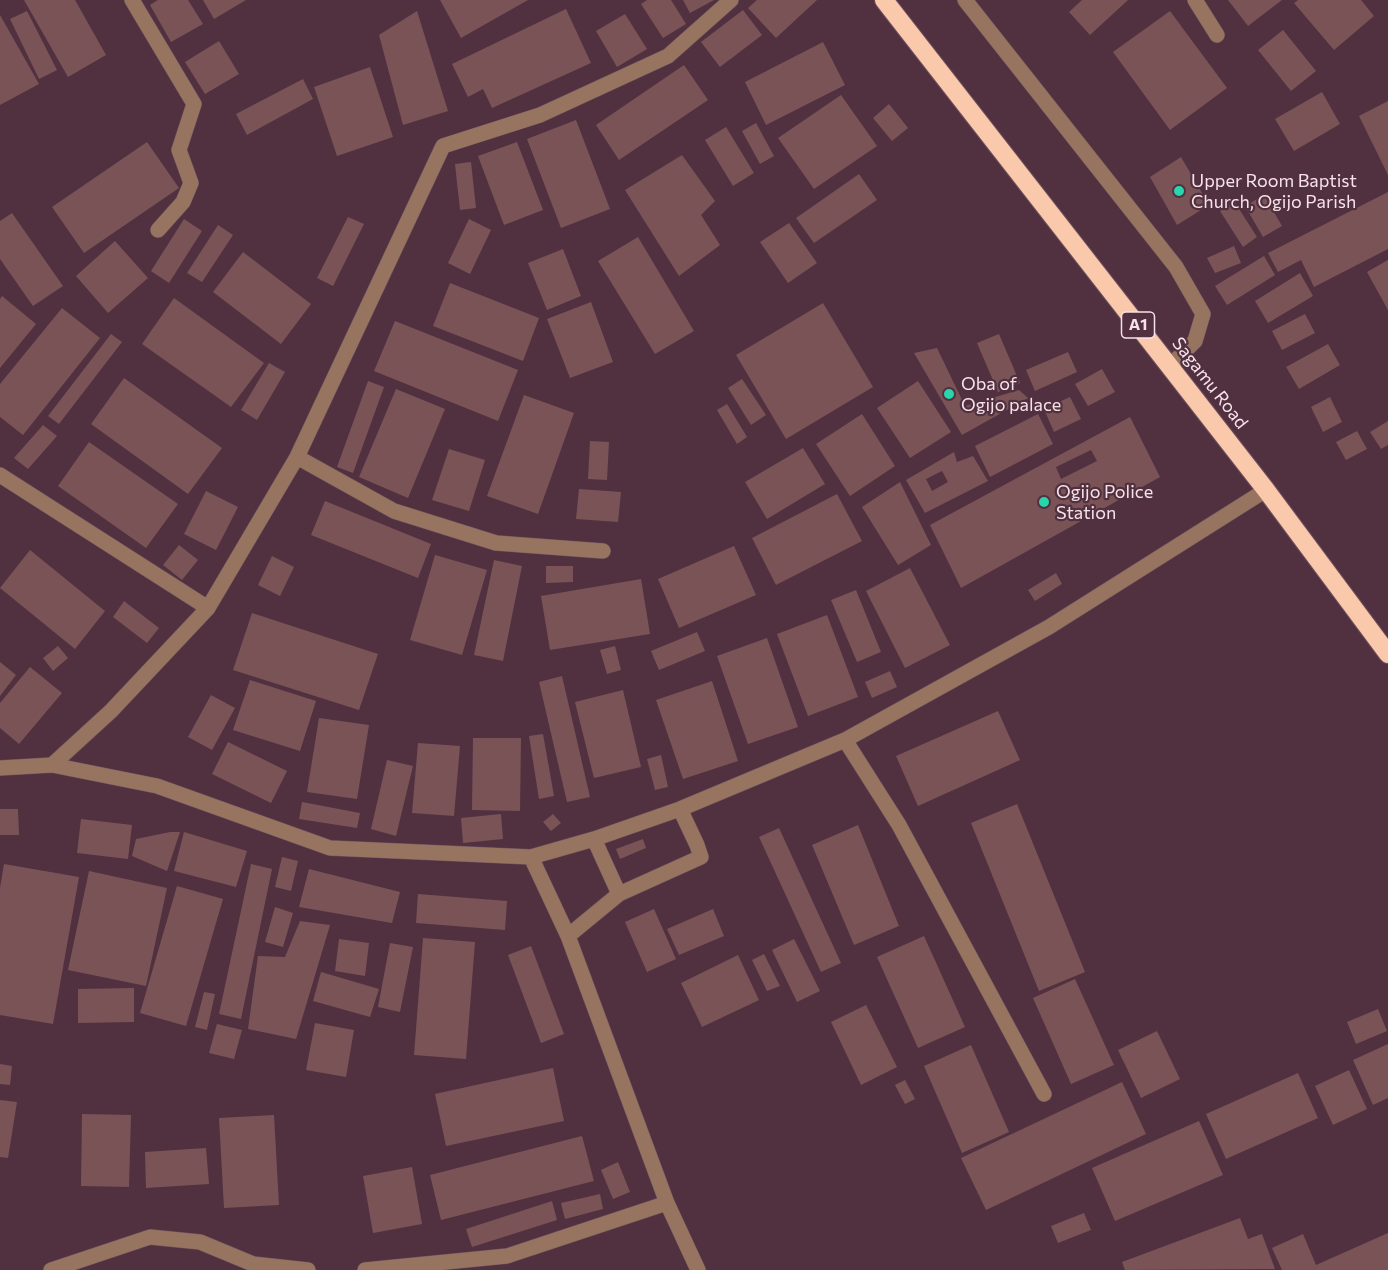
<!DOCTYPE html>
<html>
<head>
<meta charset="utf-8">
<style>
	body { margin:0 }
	canvas { display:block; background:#51303f }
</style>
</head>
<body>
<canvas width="1388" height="1270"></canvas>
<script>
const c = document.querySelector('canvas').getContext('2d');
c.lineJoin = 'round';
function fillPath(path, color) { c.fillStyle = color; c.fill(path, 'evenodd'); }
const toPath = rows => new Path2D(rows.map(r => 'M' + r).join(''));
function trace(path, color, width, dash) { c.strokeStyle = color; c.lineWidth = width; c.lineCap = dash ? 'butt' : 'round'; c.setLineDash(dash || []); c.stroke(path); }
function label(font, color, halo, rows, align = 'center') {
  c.font = font + ' Commissioner,sans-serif'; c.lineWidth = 4.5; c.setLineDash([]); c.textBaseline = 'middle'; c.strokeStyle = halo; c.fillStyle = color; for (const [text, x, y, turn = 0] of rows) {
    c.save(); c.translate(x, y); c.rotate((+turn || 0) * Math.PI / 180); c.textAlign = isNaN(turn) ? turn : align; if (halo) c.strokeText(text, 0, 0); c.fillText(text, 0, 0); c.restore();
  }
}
const building = toPath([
	[24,0,75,0,106,55,68,77],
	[158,0,188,0,203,24,171,42,150,5],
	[203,0,246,0,214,19],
	[440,0,528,0,461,38],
	[647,0,671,0,686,24,663,38,641,4],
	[683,0,714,0,690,13],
	[757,0,817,0,776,38,748,8],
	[1082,0,1128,0,1090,35,1069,12],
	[1228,0,1282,0,1248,26],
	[1298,0,1361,0,1374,16,1334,50,1294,3],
	[566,9,591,63,492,108,483,89,468,97,452,64],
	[743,10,762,35,720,67,701,42],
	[27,11,57,70,39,79,10,19],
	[417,11,448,111,403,125,379,35],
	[1170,11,1227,88,1170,130,1113,52],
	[625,14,647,49,617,67,596,31],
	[0,15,39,84,0,105],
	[1283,30,1316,71,1291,91,1258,50],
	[219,41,239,74,205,94,185,62],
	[823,42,845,85,766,125,745,82],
	[684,65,708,100,619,160,596,125],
	[370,67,393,137,337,156,314,87],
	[303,79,313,99,247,135,236,114],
	[1322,92,1340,124,1294,151,1275,119],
	[841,95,877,146,814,189,778,138],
	[1388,101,1388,175,1359,116],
	[889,104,908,128,892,141,873,118],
	[576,120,610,209,561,228,527,139],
	[756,123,774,156,760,164,742,131],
	[726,127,754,173,733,186,705,140],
	[147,142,179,188,84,253,52,207],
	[517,142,543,210,504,225,478,156],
	[682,155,715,201,701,215,720,245,679,276,625,190],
	[1181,157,1209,205,1177,225,1150,177],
	[471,162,476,208,460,210,455,164],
	[859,174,877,200,814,243,796,218],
	[1388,192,1388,249,1314,287,1301,260,1278,272,1268,253],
	[1264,195,1282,226,1263,237,1245,206],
	[1234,201,1257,237,1243,247,1220,211],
	[12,213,63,286,33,306,0,259,0,221],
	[348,217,364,224,333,286,317,278],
	[184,219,202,231,169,283,151,271],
	[469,219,491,230,470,274,448,263],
	[789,223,817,263,788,283,760,242],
	[218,225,233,235,202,282,187,273],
	[638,237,694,331,655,354,598,261],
	[115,241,148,278,108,313,76,276],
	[1234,246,1241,263,1215,273,1207,258],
	[563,249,581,296,547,310,528,263],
	[243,252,311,304,281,344,213,292],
	[1264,256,1275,275,1227,305,1215,286],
	[1388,260,1388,310,1367,272],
	[1300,273,1313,296,1268,323,1255,301],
	[450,283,539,318,523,361,433,326],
	[2,296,36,324,0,368,0,299],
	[174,298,264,363,231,407,142,344],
	[591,302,613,362,570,378,547,319],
	[823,303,873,387,786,439,736,355],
	[62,308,100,338,23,435,0,417,0,384],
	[1305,314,1315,333,1282,350,1272,331],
	[395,321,518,370,498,421,374,371],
	[111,334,122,342,59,424,48,416],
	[999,334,1020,383,998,392,977,343],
	[1328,344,1340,365,1299,389,1286,367],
	[937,348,965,406,1019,390,1028,398,962,435,914,353],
	[1068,352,1077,372,1035,391,1026,370],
	[269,363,285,372,257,420,241,410],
	[1102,369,1115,392,1088,406,1075,384],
	[124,378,222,448,188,494,91,424],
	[742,379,766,415,751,425,728,388],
	[368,381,384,387,353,473,337,467],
	[918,381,951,432,910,458,877,408],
	[396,389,445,409,408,498,359,477],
	[524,395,574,413,538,514,487,496],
	[1070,397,1081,419,1054,432,1044,409],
	[1330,397,1342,422,1323,432,1311,407],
	[727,404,747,437,737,444,717,410],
	[862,414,895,466,850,496,816,444],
	[1038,414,1053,444,990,477,975,446],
	[1130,417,1160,477,961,588,930,525],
	[1091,450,1097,461,1061,479,1056,467],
	[1388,421,1388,445,1381,449,1370,432],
	[43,425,57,436,28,469,14,458],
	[1357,431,1367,449,1346,460,1336,442],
	[590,441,609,442,607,480,588,479],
	[89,442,178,504,146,548,58,486],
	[803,448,825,484,767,519,745,482],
	[449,449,485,460,469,511,432,500],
	[954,452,957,462,973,456,988,481,925,513,906,480],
	[942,471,948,482,932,491,926,479],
	[900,482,931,545,898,565,862,507],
	[579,489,621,492,618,522,576,519],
	[206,491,238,507,216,550,184,534],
	[837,494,862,541,776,585,752,538],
	[325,501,431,544,418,578,311,535],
	[179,545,198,560,182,580,163,565],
	[734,546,756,595,679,628,658,579],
	[30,550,105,611,75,649,0,588],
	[435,555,487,570,462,655,410,640],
	[272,556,294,567,280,596,258,585],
	[494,560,522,566,503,661,474,655],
	[546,566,573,566,573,582,546,583],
	[910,568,950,645,905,668,866,591],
	[1056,573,1062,584,1035,601,1028,590],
	[641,579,650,634,550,650,541,596],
	[856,590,881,652,857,662,831,600],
	[124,601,159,628,147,643,113,617],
	[252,613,378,654,359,710,233,670],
	[827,615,858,697,808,716,777,634],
	[697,632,705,651,659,670,651,651],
	[767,638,798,727,748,744,717,656],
	[58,646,68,658,53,671,43,658],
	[615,646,621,670,607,674,600,650],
	[0,662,16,675,0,696],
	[30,667,62,693,19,744,0,728,0,703],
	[890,671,897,687,872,698,865,682],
	[562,676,590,797,567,802,539,682],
	[250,680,316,701,300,751,233,730],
	[712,681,738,761,683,779,656,700],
	[623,690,641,767,594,778,575,702],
	[211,695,235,708,212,750,188,737],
	[998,711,1020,760,918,806,896,756],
	[319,718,369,725,357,799,307,792],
	[543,734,554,796,539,799,529,736],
	[473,738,521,738,520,811,472,810],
	[228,742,287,771,271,803,212,774],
	[418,743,460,746,454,816,412,813],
	[661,755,668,787,655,790,647,759],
	[387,760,413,766,396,836,371,829],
	[302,802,360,813,357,828,299,819],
	[1017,804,1085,972,1039,991,971,823],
	[0,809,18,809,19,835,0,835],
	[501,814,503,839,463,843,461,818],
	[553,814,561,823,551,831,543,822],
	[81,819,132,825,128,859,77,853],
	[858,825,899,926,854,945,812,845],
	[779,828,841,963,821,972,759,837],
	[170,832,180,832,167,871,132,856,136,839],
	[184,832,247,851,236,887,174,871],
	[643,839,646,848,620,859,616,849],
	[282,857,298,861,291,891,275,887],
	[4,864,79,877,53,1024,0,1015,0,888],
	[251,864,272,869,241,1019,219,1014],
	[309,869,400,892,392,923,299,907],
	[89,871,167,888,146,986,68,970],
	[177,886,223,899,186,1026,140,1013],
	[418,894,507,901,505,930,416,923],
	[275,907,293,913,283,947,265,942],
	[654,909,676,959,647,972,625,922],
	[713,909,724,936,679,955,667,929],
	[300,921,330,925,296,1039,248,1029,258,956,285,957],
	[924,936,965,1027,918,1048,877,957],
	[423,938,475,942,466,1059,414,1055],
	[339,939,369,943,365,976,335,971],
	[794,939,820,991,797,1002,772,950],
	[390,943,413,947,400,1012,378,1007],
	[531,946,564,1034,541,1043,508,955],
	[764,954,780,986,767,991,752,960],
	[738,955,759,1000,702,1027,681,983],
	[321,972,379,989,370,1017,313,1001],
	[1075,979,1114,1065,1071,1084,1033,998],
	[134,988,134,1022,78,1023,78,989],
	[204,992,215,994,207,1030,195,1027],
	[866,1005,897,1067,861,1085,831,1022],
	[1378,1009,1387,1031,1356,1044,1347,1022],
	[315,1023,354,1030,346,1077,306,1070],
	[217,1024,242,1030,234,1059,209,1053],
	[1157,1031,1180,1079,1141,1098,1118,1050],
	[1388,1044,1388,1098,1373,1105,1353,1060],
	[971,1045,1009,1132,962,1153,924,1066],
	[0,1064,12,1066,10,1085,0,1084],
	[553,1068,564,1121,446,1146,435,1094],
	[1349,1070,1367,1109,1333,1125,1315,1086],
	[1298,1073,1318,1118,1226,1159,1206,1114],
	[905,1080,915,1099,905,1104,895,1085],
	[1122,1082,1146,1134,986,1210,961,1158],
	[0,1100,17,1102,8,1158,0,1157],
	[82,1114,131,1115,129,1187,81,1186],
	[274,1115,279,1205,224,1208,219,1118],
	[1199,1121,1223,1175,1115,1221,1092,1168],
	[582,1136,594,1181,441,1220,430,1175],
	[206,1148,209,1184,146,1188,145,1152],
	[618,1162,630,1192,613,1199,601,1170],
	[412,1167,422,1224,373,1233,363,1176],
	[600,1194,603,1209,565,1219,561,1203],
	[552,1201,557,1220,472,1247,466,1229],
	[1084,1213,1091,1230,1058,1243,1051,1226],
	[1240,1218,1248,1239,1262,1234,1275,1269,1125,1270,1122,1262],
	[1388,1233,1388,1270,1282,1270,1272,1248,1303,1234,1316,1265]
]);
const minor = toPath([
	[132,0,194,104,179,150,191,183,183,202,158,230],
	[965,0,1176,267,1203,314,1195,341,1170,366],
	[1195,0,1217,35],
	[297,457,394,511,496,543,603,551],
	[0,475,208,608],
	[845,740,899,825,1044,1094],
	[52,765,111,711,208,608,297,457,443,146,540,115,668,56,731,0],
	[0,768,52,765,157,786,330,848,531,857,594,839,680,809,845,740,1049,627,1266,490],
	[594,839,619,894],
	[531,857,568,936,667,1203,698,1270],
	[568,936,619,894,701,857,697,845,680,809],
	[51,1270,150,1237,200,1242,253,1264,308,1270],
	[365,1270,507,1256,667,1203]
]);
const highway = toPath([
	[884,0,1266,490,1388,654]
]);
const markers = [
	[1179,191,6,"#29d5ac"],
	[949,394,6,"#29d5ac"],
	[1044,502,6,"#29d5ac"]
];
const shields = [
	[1138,325,33]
];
const shieldNames = [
	["A1",1138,325]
];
const poiNames = [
	["Upper Room Baptist",1191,181],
	["Church, Ogijo Parish",1191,202],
	["Oba of",961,384],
	["Ogijo palace",961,405],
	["Ogijo Police",1056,492],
	["Station",1056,513]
];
const streetNames = [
	["Sagamu Road",1210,383,52]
];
fillPath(building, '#7a5357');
trace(minor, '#6f505e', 16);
trace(highway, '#6f505e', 20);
trace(minor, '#967460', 15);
trace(highway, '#fac9ac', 18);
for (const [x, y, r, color] of markers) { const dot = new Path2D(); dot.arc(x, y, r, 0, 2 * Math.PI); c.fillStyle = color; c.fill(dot); trace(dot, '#51303f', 2); }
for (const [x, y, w] of shields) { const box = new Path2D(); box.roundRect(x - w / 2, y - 13, w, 26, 4.5); c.fillStyle = '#51303f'; c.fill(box); trace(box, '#f7e2ea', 1.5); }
label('bold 16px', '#f7e2ea', null, shieldNames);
label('18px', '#f7e2ea', '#51303f', poiNames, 'left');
label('18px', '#f7e2ea', '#51303f', streetNames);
</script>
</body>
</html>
